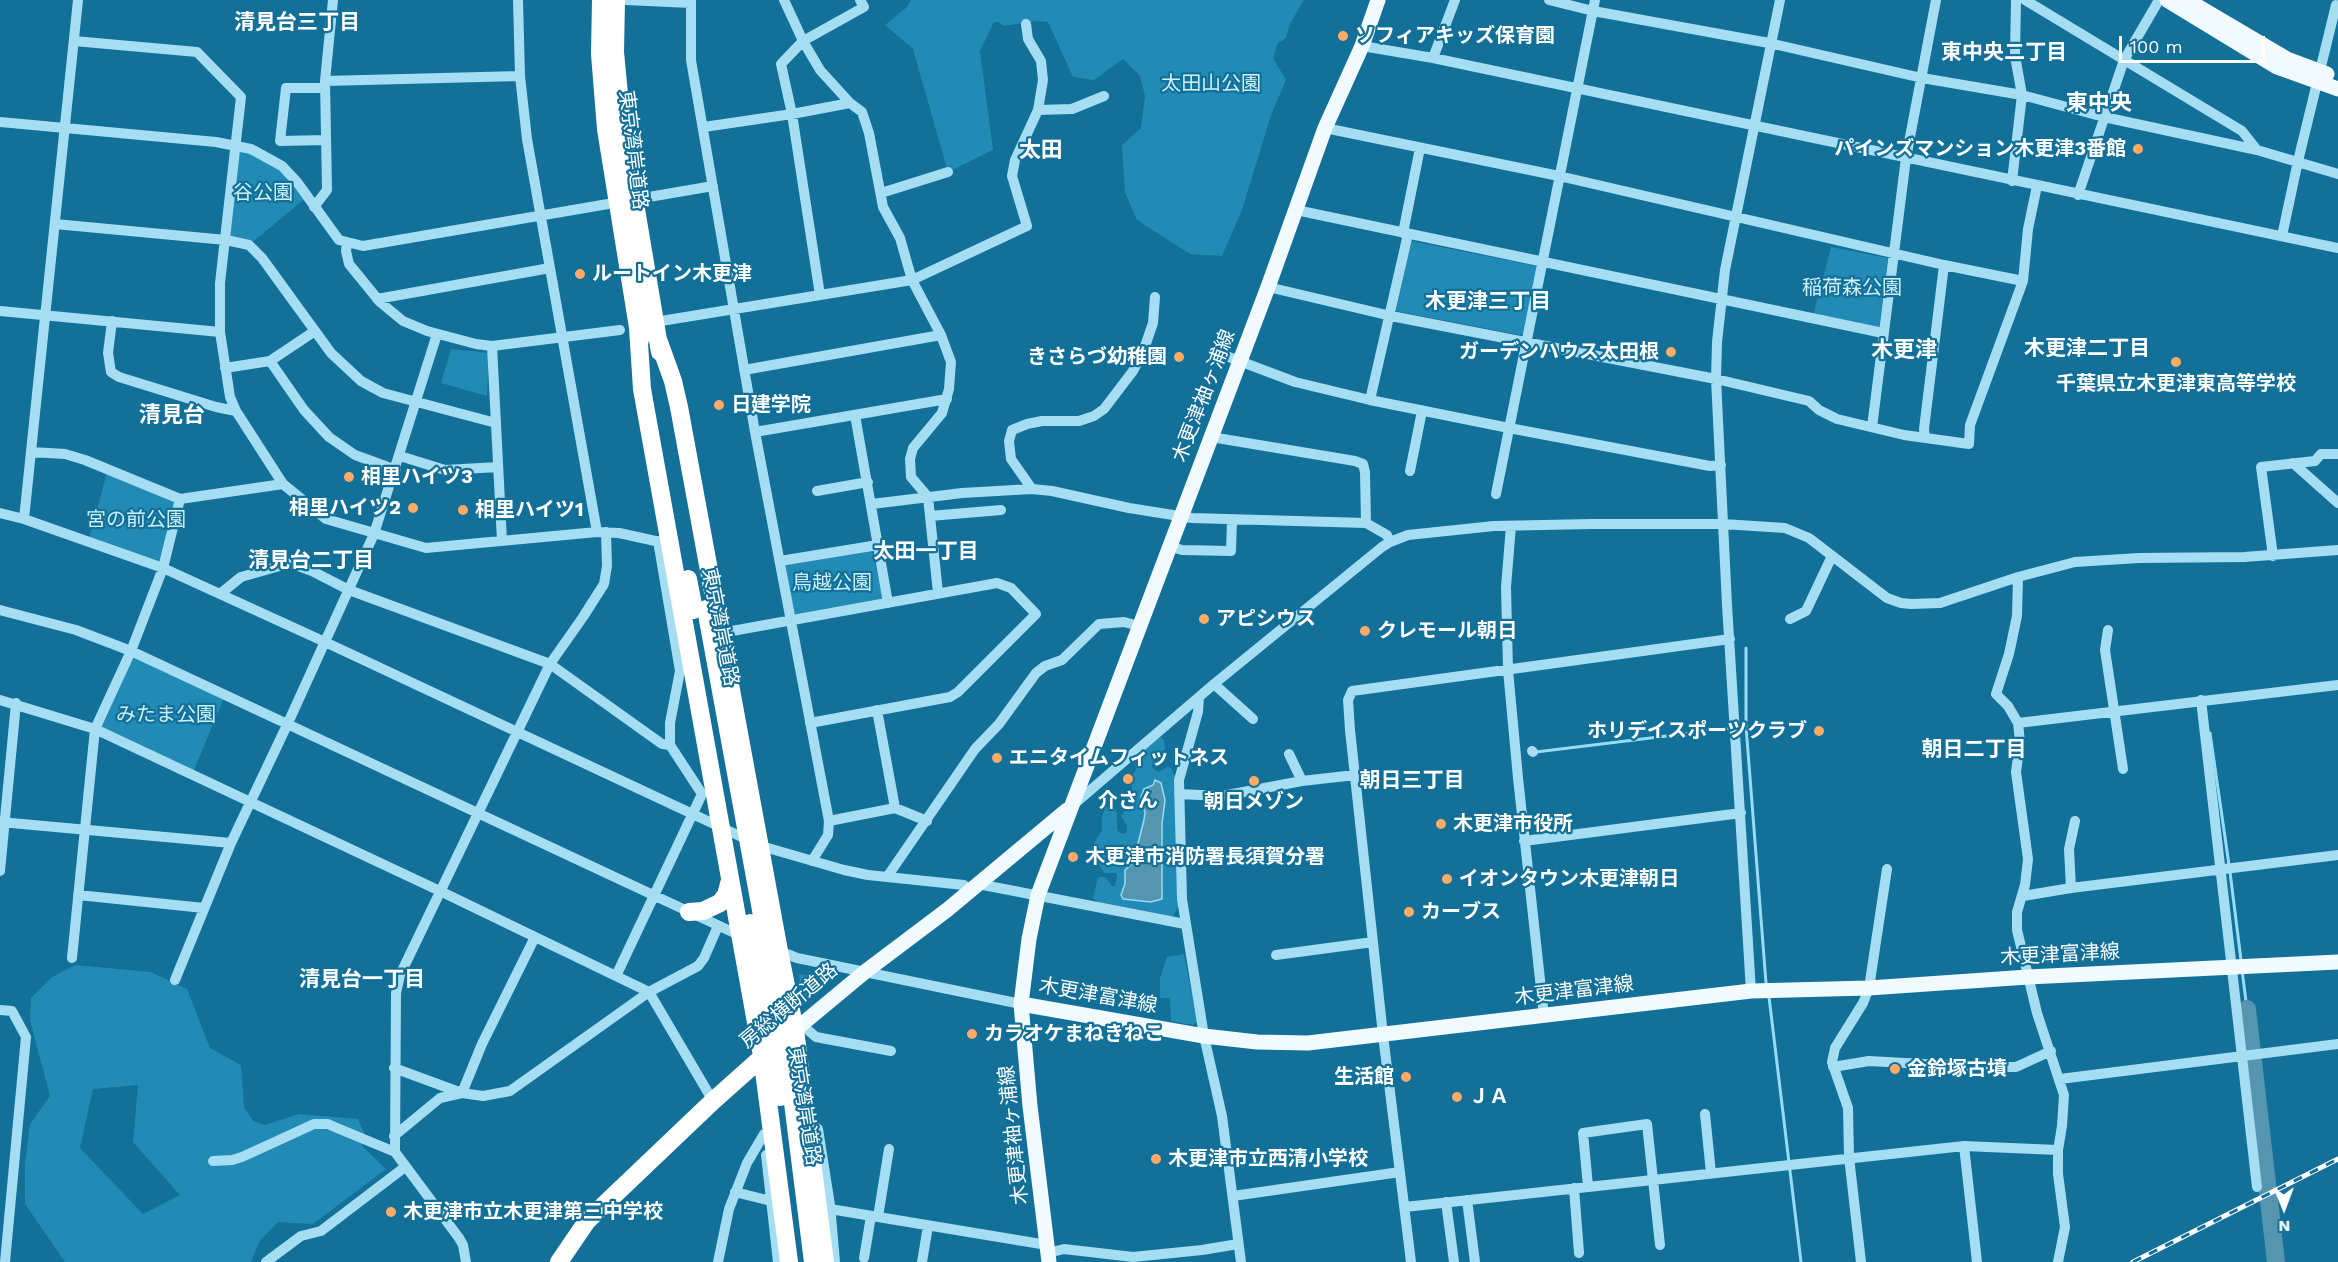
<!DOCTYPE html>
<html>
<head>
<meta charset="utf-8">
<style>
	body { margin:0 }
	#map { position:relative; width:2338px; height:1262px; overflow:hidden; background:#127099; font-family:"Work Sans",sans-serif }
	canvas { display:block }
	.north { position:absolute; left:2254px; top:1178px; width:60px; height:60px; -webkit-text-stroke:4px #127099; paint-order:stroke; rotate:179deg; font-size:16px; font-weight:700; line-height:24px; text-align:center; color:#fff }
	.north::after { content:''; display:block; margin:auto; width:21px; height:27px; background:#fff; clip-path:polygon(50% 0,100% 100%,50% 72%,0 100%) }
	.scale { position:absolute; left:2119px; top:36px; width:146px; height:27px; box-sizing:border-box; border:3px solid #fff; border-top:0; padding-left:8px; font-size:18px; line-height:21px; white-space:nowrap; color:#fff; -webkit-text-stroke:4px #127099; paint-order:stroke }
</style>
</head>
<body>
<div id="map">
<canvas width="2338" height="1262"></canvas>
<div class="north">N</div>
<div class="scale">100 m</div>
</div>
<script>
const c = document.querySelector('canvas').getContext('2d');
c.lineJoin = 'round';
function fillPath(path, color) { c.fillStyle = color; c.fill(path, 'evenodd'); }
const toPath = rows => new Path2D(rows.map(r => 'M' + r).join(''));
function trace(path, color, width, dash) { c.strokeStyle = color; c.lineWidth = width; c.lineCap = dash ? 'butt' : 'round'; c.setLineDash(dash || []); c.stroke(path); }
function label(font, color, halo, rows, align = 'center') {
  c.font = font + ' "Work Sans","Noto Sans JP",sans-serif'; c.lineWidth = 4.5; c.setLineDash([]); c.textBaseline = 'middle'; c.strokeStyle = halo; c.fillStyle = color; for (const [text, x, y, turn = 0] of rows) {
    c.save(); c.translate(x, y); c.rotate((+turn || 0) * Math.PI / 180); c.textAlign = isNaN(turn) ? turn : align; if (halo) c.strokeText(text, 0, 0); c.fillText(text, 0, 0); c.restore();
  }
}
const green = toPath([
	[911,0,1304,0,1290,24,1286,38,1278,43,1273,58,1286,80,1271,115,1242,210,1222,256,1190,254,1137,220,1125,193,1122,145,1141,128,1145,96,1140,76,1123,59,1094,80,1073,77,1048,22,1037,21,1003,26,999,22,994,22,980,51,993,150,948,172,913,49,885,25,907,7],
	[235,144,268,157,307,197,249,245,226,240],
	[1411,241,1536,266,1537,269,1525,333,1520,335,1396,311],
	[1831,247,1888,258,1879,328,1813,315],
	[451,349,489,353,487,396,441,383],
	[108,469,180,499,163,568,88,542],
	[870,551,873,554,882,596,881,601,793,616,786,565],
	[131,651,225,695,192,775,95,729],
	[1159,736,1164,740,1165,748,1164,752,1155,756,1152,767,1158,772,1167,767,1171,768,1177,781,1175,855,1178,861,1179,905,1173,916,1169,920,1101,906,1093,898,1097,881,1099,877,1105,877,1112,886,1115,886,1117,876,1116,873,1104,873,1090,849,1102,830,1102,818,1105,807,1113,807,1117,813,1117,830,1120,833,1126,834,1127,826,1121,816,1130,803,1133,774,1136,770,1134,757],
	[1154,781,1161,783,1165,800,1162,824,1163,887,1151,902,1123,899,1121,892,1125,884,1125,870,1133,863,1144,820,1144,809,1149,786],
	[1184,954,1197,1022,1193,1025,1171,1021,1170,998,1160,998,1160,978,1167,957],
	[75,965,151,972,187,989,210,1048,241,1065,244,1107,253,1121,265,1125,299,1114,358,1119,364,1133,362,1146,386,1169,313,1224,278,1222,259,1242,251,1262,65,1262,25,1204,25,1163,30,1124,50,1096,30,1020,31,998,52,977],
	[138,1085,133,1142,180,1195,143,1214,80,1148,93,1089],
	[799,974,830,979,832,980,802,1006]
]);
const water = toPath([
	[1155,780,1161,783,1165,800,1162,824,1162,899,1151,902,1123,899,1121,895,1125,884,1125,870,1133,863,1144,820,1145,812,1141,803,1141,797,1144,789,1153,785,1155,780]
]);
const stream = toPath([
	[1746,648,1746,726,1766,983],
	[2210,733,2229,865],
	[1536,752,1732,728],
	[2230,872,2241,960],
	[2242,970,2247,1009],
	[1769,997,1801,1262]
]);
const river = toPath([
	[2247,1009,2276,1262]
]);
const minor = toPath([
	[518,0,520,76,527,139,597,532],
	[625,0,691,3],
	[691,0,691,60,755,432,947,399],
	[784,0,803,41,820,70,850,103,862,112,869,133,883,207,900,238,912,280,941,335,951,362,949,389,942,413,913,448,910,459,911,477,928,497,938,593],
	[1549,0,1593,11,1769,43,1922,78,2022,95,2104,117,2257,150,2338,174],
	[2025,0,2242,131,2257,150],
	[74,41,197,52,241,97,220,283,220,332,230,397,236,411,283,484,326,519,426,548,597,532,619,533,669,544],
	[1362,46,1433,58,2338,248],
	[1433,58,1455,0],
	[325,81,520,76],
	[325,88,286,88,280,141,326,140],
	[1038,110,1072,109,1104,96],
	[0,122,216,142,251,149,282,166,297,182,339,240,363,246,713,186],
	[704,127,792,114,850,103],
	[1325,128,1559,176,1944,265,2023,281],
	[2012,181,2022,95,2015,56,2016,0],
	[881,193,948,172],
	[2078,195,2124,60,2159,0],
	[314,207,327,190,325,81,333,0],
	[1296,210,1883,333],
	[55,224,226,240,249,245,262,258,331,353,361,381,383,393,496,423],
	[1403,233,1420,148],
	[2282,236,2298,161,2336,5],
	[347,242,346,251,349,264,380,302,403,321,427,331,476,344,492,346,620,330],
	[1268,287,1391,316,1716,379,1809,401,1819,410,1837,419,1904,435,1969,444,1970,425,2023,281,2028,229,2037,186],
	[820,295,792,114,781,64,803,41,864,7,860,0],
	[377,299,550,268],
	[0,311,220,332],
	[112,321,108,353,111,372,119,377,216,407,236,411],
	[655,322,912,280,1027,226,1012,176,1015,160,1038,110,1043,80,1041,61,1028,39,1026,24],
	[492,346,502,541],
	[1213,351,1295,382,1370,400,1509,428,1710,466,1721,465],
	[270,361,304,410,329,437,355,455,396,470],
	[225,368,270,361,315,331],
	[744,370,941,335],
	[1370,400,1408,234],
	[855,415,888,603],
	[1872,427,1906,158,1936,0],
	[755,432,829,821,828,835,812,861],
	[1211,437,1355,461,1363,464,1365,472,1366,523],
	[1925,438,1924,429,1944,265],
	[31,452,65,454,85,460,180,499,283,484],
	[400,456,445,470,498,467],
	[2293,463,2338,503],
	[1410,471,1422,411],
	[1032,489,1011,459,1009,441,1012,430,1027,424,1042,421,1079,421,1094,416,1104,409,1133,371,1143,352,1153,323,1155,297],
	[817,491,868,482],
	[1496,494,1595,0],
	[872,504,962,493,1032,489,1052,491,1129,508,1192,518,1366,523,1387,535,1390,542],
	[0,513,24,519,163,568,325,642,761,846,844,870,868,875,964,885,970,891],
	[930,516,1001,510],
	[24,519,78,0],
	[1511,526,1506,587,1508,670,1518,778,1544,1016],
	[1169,546,1182,550,1231,551,1232,520],
	[2273,556,2261,467,2315,461,2321,454,2338,454],
	[780,561,878,545],
	[2018,577,2017,616,2009,654,1996,694,2008,706,2018,723,2020,742,2016,772,2028,859,2025,885,2017,912,2017,930,2037,1013,2064,1095,2062,1126,2058,1150,2058,1174,2065,1227,2058,1262],
	[220,594,241,577,290,563,312,571,349,590,550,664,662,744,670,745],
	[0,610,76,630,131,651,743,937],
	[1790,619,1806,611,1832,556],
	[2108,630,2105,650,2123,769],
	[721,633,997,583,1011,588,1036,614,958,692,950,697,810,723],
	[1214,684,1253,719],
	[1199,697,1198,712,1179,780,1182,899,1204,1036,1222,1116,1241,1262],
	[0,700,95,729,442,892,649,992,713,1101],
	[2201,700,2257,1187],
	[877,710,895,808],
	[2018,723,2338,685],
	[1532,751,1533,752],
	[1289,754,1302,781],
	[1179,794,1222,796,1302,781,1355,775],
	[1072,806,1214,684,1382,547,1390,542,1408,535,1494,526,1591,524,1723,524,1785,528,1809,538,1887,598,1901,603,1911,604,1940,603,2018,577,2075,562,2139,558,2244,557,2338,550],
	[829,821,895,808,927,821],
	[0,822,231,843],
	[1524,841,1741,813],
	[0,871,16,703],
	[887,877,975,749,999,724,1036,673,1045,666,1062,660,1099,624,1124,622,1139,626],
	[978,884,1185,924],
	[2071,888,2069,849,2075,821],
	[78,895,204,908],
	[2023,896,2071,888,2338,855],
	[777,950,797,958,1021,1004],
	[1276,955,1373,942],
	[72,958,95,729,131,651,163,568,180,499],
	[616,976,702,794,670,745,670,723,680,671,658,541],
	[175,980,231,843,288,723,374,534,437,334],
	[1751,991,1727,605,1716,379,1717,342,1725,270,1780,0],
	[0,1010,12,1011,26,1037,5,1262],
	[802,1025,816,1037,891,1051],
	[1833,1067,1869,1061,1977,1067,2016,1067,2051,1051],
	[394,1068,462,1093,483,1096,510,1091,649,992,698,966,704,958,718,926],
	[2060,1079,2338,1044],
	[1705,1114,1711,1173],
	[807,1123,818,1129,830,1205,835,1262],
	[394,1136,440,1098,462,1093,482,1044,535,937],
	[1964,1146,1977,1262],
	[395,1152,396,993,400,975,550,664,583,617,604,584,607,566,606,532],
	[766,1155,778,1262],
	[213,1161,232,1160,242,1157,314,1124,328,1124,337,1128,395,1152,459,1238,463,1245,466,1262],
	[1588,1186,1583,1133,1647,1124,1660,1245],
	[1574,1188,1579,1253],
	[735,1192,771,1201],
	[1233,1196,1400,1172],
	[1467,1200,1475,1262],
	[1446,1202,1454,1262],
	[1405,1207,1964,1146,2058,1150],
	[830,1209,1047,1245],
	[878,1217,889,1149],
	[1048,1253,1064,1249,1133,1257,1202,1250,1238,1244],
	[864,1258,871,1216],
	[266,1262,301,1236,321,1231,405,1167],
	[718,1262,729,1209,747,1163,764,1134],
	[922,1262,928,1226],
	[1411,1262,1383,1035,1350,730,1348,700,1352,691,1730,639],
	[1861,1262,1849,1157,1848,1108,1832,1062,1835,1048,1863,1003,1869,988,1887,869]
]);
const major = toPath([
	[2167,0,2277,67,2338,89],
	[2187,0,2287,59,2327,74],
	[1021,1004,1204,1036,1257,1042,1308,1043,1751,991,1869,988,2028,977,2338,962],
	[795,1030,866,971,947,910,1067,810],
	[1049,1262,1030,1106,1021,1004,1029,939,1038,895,1268,287,1325,128,1362,46,1378,0]
]);
const highway = toPath([
	[601,0,600,54,606,129,640,340],
	[616,0,615,52,622,126,660,352],
	[638,328,642,389,762,1056,789,1262],
	[659,342,673,381,679,407,779,951,795,1030,825,1262],
	[688,579,694,610],
	[689,912,703,911,720,903,726,895,730,880],
	[559,1262,587,1221,713,1101,768,1052]
]);
const rail = toPath([
	[2133,1262,2338,1159]
]);
const highwayBridge = toPath([
	[706,609,786,1047,813,1262],
	[750,923,780,1097]
]);
const markers = [
	[1343,36,6,"#ffab67"],
	[2138,149,6,"#ffab67"],
	[580,274,6,"#ffab67"],
	[1671,352,6,"#ffab67"],
	[1179,357,6,"#ffab67"],
	[2176,362,6,"#ffab67"],
	[719,405,6,"#ffab67"],
	[349,477,6,"#ffab67"],
	[413,508,6,"#ffab67"],
	[463,510,6,"#ffab67"],
	[1204,619,6,"#ffab67"],
	[1365,631,6,"#ffab67"],
	[1819,731,6,"#ffab67"],
	[997,758,6,"#ffab67"],
	[1128,779,6,"#ffab67"],
	[1254,781,6,"#ffab67"],
	[1441,824,6,"#ffab67"],
	[1073,857,6,"#ffab67"],
	[1447,879,6,"#ffab67"],
	[1409,912,6,"#ffab67"],
	[972,1034,6,"#ffab67"],
	[1895,1069,6,"#ffab67"],
	[1406,1077,6,"#ffab67"],
	[1457,1097,6,"#ffab67"],
	[1156,1159,6,"#ffab67"],
	[391,1212,6,"#ffab67"]
];
const poiNames = [
	["ソフィアキッズ保育園",1355,36],
	["パインズマンション木更津3番館",2126,149,"right"],
	["ルートイン木更津",592,274],
	["ガーデンハウス太田根",1659,352,"right"],
	["きさらづ幼稚園",1167,357,"right"],
	["千葉県立木更津東高等学校",2176,384,"center"],
	["日建学院",731,405],
	["相里ハイツ3",361,477],
	["相里ハイツ2",401,508,"right"],
	["相里ハイツ1",475,510],
	["アピシウス",1216,619],
	["クレモール朝日",1377,631],
	["ホリデイスポーツクラブ",1807,731,"right"],
	["エニタイムフィットネス",1009,758],
	["介さん",1128,801,"center"],
	["朝日メゾン",1254,802,"center"],
	["木更津市役所",1453,824],
	["木更津市消防署長須賀分署",1085,857],
	["イオンタウン木更津朝日",1459,879],
	["カーブス",1421,912],
	["カラオケまねきねこ",984,1034],
	["金鈴塚古墳",1907,1069],
	["生活館",1394,1077,"right"],
	["ＪＡ",1469,1097],
	["木更津市立西清小学校",1168,1159],
	["木更津市立木更津第三中学校",403,1212]
];
const parkNames = [
	["太田山公園",1211,84],
	["谷公園",263,193],
	["稲荷森公園",1852,288],
	["宮の前公園",136,520],
	["鳥越公園",832,583],
	["みたま公園",166,715]
];
const streetNames = [
	["東京湾岸道路",633,150,83],
	["木更津袖ヶ浦線",1204,396,-69],
	["東京湾岸道路",720,627,79],
	["木更津富津線",2060,955,-3],
	["木更津富津線",1574,991,-7],
	["木更津富津線",1098,996,10],
	["房総横断道路",789,1006,-40],
	["東京湾岸道路",804,1106,81],
	["木更津袖ヶ浦線",1014,1135,-96]
];
const neighbourhoodNames = [
	["清見台三丁目",297,23],
	["東中央二丁目",2004,53],
	["木更津三丁目",1488,302],
	["木更津二丁目",2087,349],
	["太田一丁目",926,552],
	["清見台二丁目",311,561],
	["朝日二丁目",1974,750],
	["朝日三丁目",1412,781],
	["清見台一丁目",362,980]
];
const quarterNames = [
	["東中央",2099,104],
	["太田",1041,151],
	["木更津",1904,351],
	["清見台",172,416]
];
fillPath(green, '#218bb6');
fillPath(water, '#5595b0');
trace(water, '#97dcf7', 1.5);
trace(stream, '#97dcf7', 3);
trace(river, '#5595b0', 18);
trace(minor, '#a5ddf3', 10);
trace(major, '#f1faff', 15);
trace(highway, '#fff', 18);
trace(rail, '#fff', 5);
trace(rail, '#127099', 3, [9]);
trace(highwayBridge, '#fff', 18);
for (const [x, y, r, color] of markers) { const dot = new Path2D(); dot.arc(x, y, r, 0, 2 * Math.PI); c.fillStyle = color; c.fill(dot); trace(dot, '#127099', 2); }
label('bold 20px', '#fff', '#127099', poiNames, 'left');
label('20px', '#cdf0fd', '#127099', parkNames);
label('20px', '#fff', '#127099', streetNames);
label('bold 21px', '#fff', '#127099', neighbourhoodNames);
label('bold 22px', '#fff', '#127099', quarterNames);
</script>
</body>
</html>
